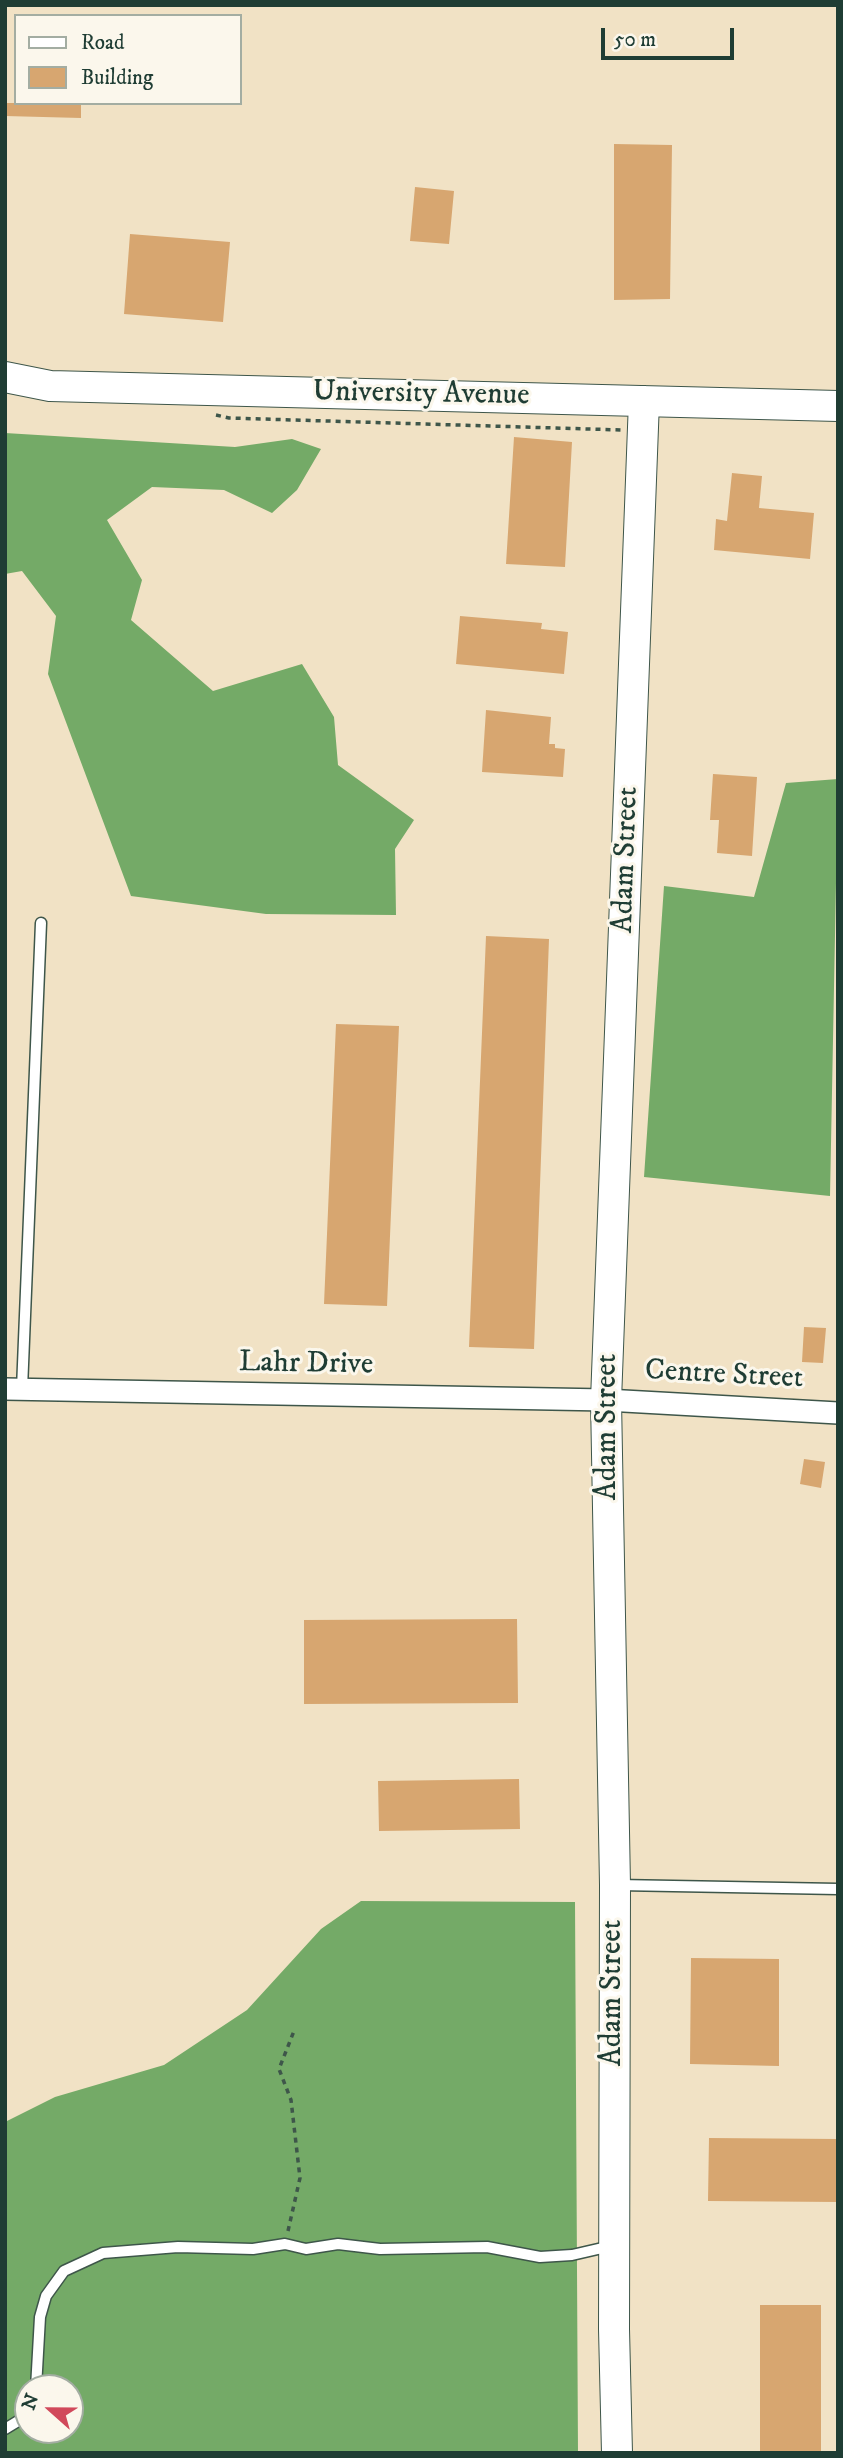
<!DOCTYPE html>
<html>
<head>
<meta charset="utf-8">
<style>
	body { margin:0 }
	#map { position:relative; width:843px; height:2458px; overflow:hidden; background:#f1e2c5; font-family:"IM FELL DW Pica",serif }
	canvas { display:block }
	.frame { position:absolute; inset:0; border:7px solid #1f3d34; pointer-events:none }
	.legend { position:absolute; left:14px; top:14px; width:228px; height:91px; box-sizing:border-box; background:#fbf7ec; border:2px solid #a3ada2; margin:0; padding:9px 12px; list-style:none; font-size:21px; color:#1f3d34 }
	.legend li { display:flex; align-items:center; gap:14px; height:35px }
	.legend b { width:35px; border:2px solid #a3ada2 }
	.north { position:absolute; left:14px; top:2374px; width:70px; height:70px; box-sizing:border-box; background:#fbf7ec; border:2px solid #a3ada2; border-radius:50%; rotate:291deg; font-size:19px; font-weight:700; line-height:28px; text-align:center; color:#1f3d34 }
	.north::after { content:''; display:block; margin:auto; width:24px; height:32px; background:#d1495b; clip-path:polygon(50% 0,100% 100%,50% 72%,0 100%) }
	.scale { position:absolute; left:601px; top:28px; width:133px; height:32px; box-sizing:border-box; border:4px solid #1f3d34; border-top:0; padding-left:9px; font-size:21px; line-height:24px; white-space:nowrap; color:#1f3d34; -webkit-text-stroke:5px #fbf7ec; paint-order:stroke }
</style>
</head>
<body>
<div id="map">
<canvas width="843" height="2458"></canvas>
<div class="frame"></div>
<ul class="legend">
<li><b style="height:9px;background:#fff"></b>Road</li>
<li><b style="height:19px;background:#d7a670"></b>Building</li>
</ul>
<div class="north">N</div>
<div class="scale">50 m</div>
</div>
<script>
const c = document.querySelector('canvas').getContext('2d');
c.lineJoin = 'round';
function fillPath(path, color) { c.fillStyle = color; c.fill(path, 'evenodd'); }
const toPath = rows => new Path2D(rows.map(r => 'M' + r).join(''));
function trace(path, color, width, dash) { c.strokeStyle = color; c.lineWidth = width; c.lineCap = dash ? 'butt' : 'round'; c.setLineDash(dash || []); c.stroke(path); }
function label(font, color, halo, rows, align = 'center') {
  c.font = font + ' "IM FELL DW Pica",serif'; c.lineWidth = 6; c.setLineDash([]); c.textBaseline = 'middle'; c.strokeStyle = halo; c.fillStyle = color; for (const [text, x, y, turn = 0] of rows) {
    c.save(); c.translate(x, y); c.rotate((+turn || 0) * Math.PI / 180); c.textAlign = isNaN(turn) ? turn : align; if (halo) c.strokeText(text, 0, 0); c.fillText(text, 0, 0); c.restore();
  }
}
const forest = toPath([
	[5,433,235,447,292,439,321,449,297,490,272,513,224,490,152,487,107,520,142,580,131,620,213,691,302,664,334,717,338,765,414,820,395,849,396,915,266,914,131,896,48,674,56,616,22,571,5,574],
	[838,779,830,1196,644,1177,664,886,754,897,786,783],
	[361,1901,575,1902,578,2453,5,2453,5,2122,55,2097,164,2065,247,2010,321,1929],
	[28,2388,70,2388,70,2430,28,2430]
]);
const building = toPath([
	[5,103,81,103,81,118,5,116],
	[614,144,672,145,670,299,614,300],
	[415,187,454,191,449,244,410,241],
	[130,234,230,242,223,322,124,314],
	[514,437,572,442,565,567,506,564],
	[732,473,762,476,759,508,814,513,810,559,714,550,716,519,727,521],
	[460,616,542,623,541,629,568,632,564,674,456,664],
	[486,710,551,717,549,744,555,744,555,748,565,749,563,777,482,772],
	[713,774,757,777,752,856,717,853,719,820,710,820],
	[486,936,549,939,534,1349,469,1347],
	[336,1024,399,1026,387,1306,324,1304],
	[804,1327,826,1328,823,1363,802,1362],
	[804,1459,825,1462,821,1488,800,1484],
	[517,1619,518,1703,304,1704,304,1620],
	[519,1779,520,1829,379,1831,378,1781],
	[691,1958,779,1959,779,2066,690,2064],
	[709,2138,838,2139,838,2202,708,2201],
	[760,2305,821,2305,821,2453,760,2453]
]);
const path = toPath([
	[216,415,229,418,621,430],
	[288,2231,300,2178,291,2100,279,2069,294,2031]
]);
const lane = toPath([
	[22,1389,41,923],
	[618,1885,838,1889],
	[36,2388,40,2317,46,2296,64,2271,103,2253,178,2247,253,2249,285,2244,306,2249,338,2244,380,2249,487,2247,540,2257,572,2255,611,2246],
	[5,2429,28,2415]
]);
const street = toPath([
	[5,1389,606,1400,838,1413]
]);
const secondary = toPath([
	[5,377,50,386,838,406],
	[617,2453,614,2329,615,1885,606,1400,644,401]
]);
const streetNames = [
	["University Avenue",421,395,1],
	["Adam Street",627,860,-88],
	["Lahr Drive",306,1365,1],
	["Centre Street",724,1376,3],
	["Adam Street",609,1427,-90],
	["Adam Street",614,1993,-90]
];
fillPath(forest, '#74aa67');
fillPath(building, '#d7a670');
trace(lane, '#3e564a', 13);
trace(street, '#3e564a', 24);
trace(secondary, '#3e564a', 32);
trace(path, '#3e564a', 3.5, [5, 5]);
trace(lane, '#fff', 10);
trace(street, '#fff', 21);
trace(secondary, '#fff', 30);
label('30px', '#1f3d34', '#fbf7ec', streetNames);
</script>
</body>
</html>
